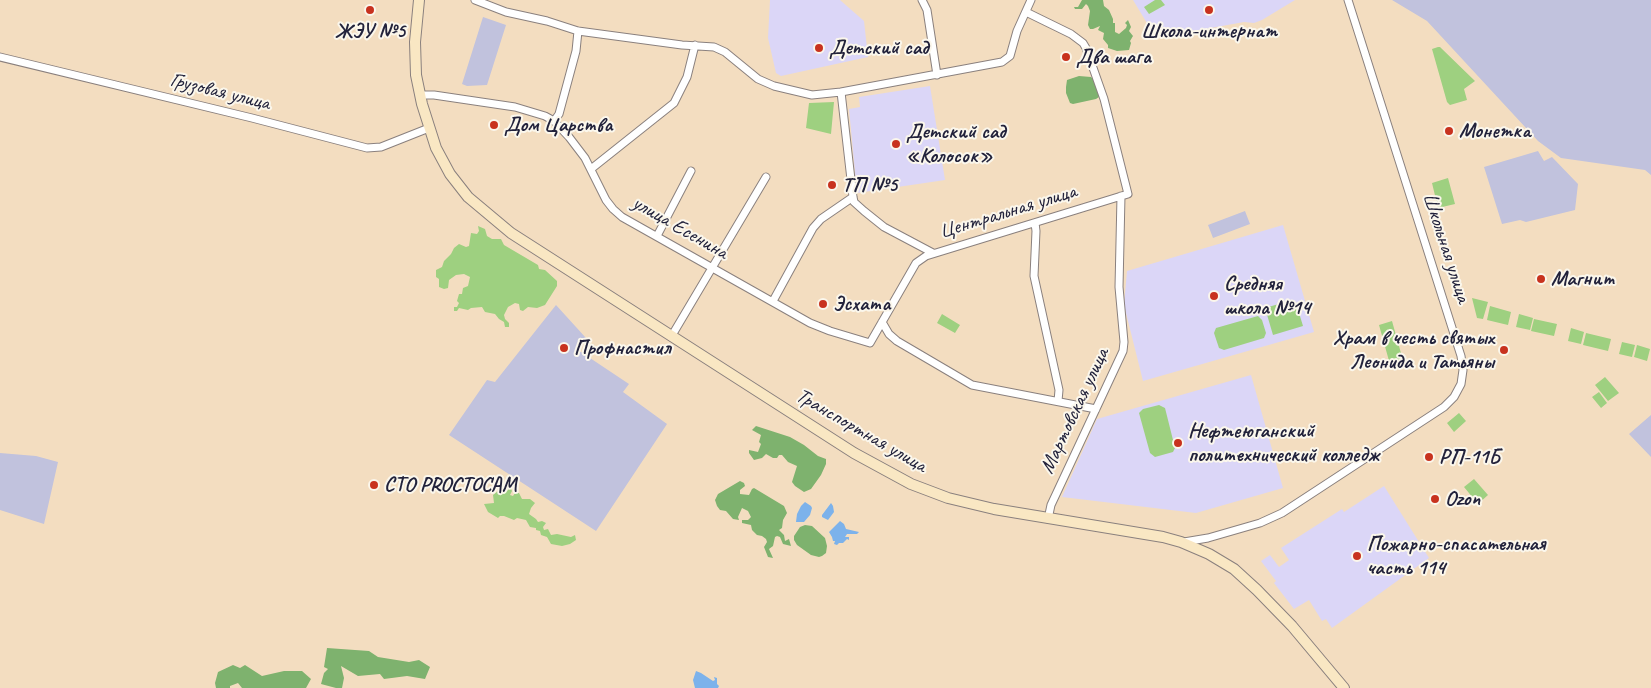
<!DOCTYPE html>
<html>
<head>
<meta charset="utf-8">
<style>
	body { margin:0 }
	canvas { display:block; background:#f3ddc0 }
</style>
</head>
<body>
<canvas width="1651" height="688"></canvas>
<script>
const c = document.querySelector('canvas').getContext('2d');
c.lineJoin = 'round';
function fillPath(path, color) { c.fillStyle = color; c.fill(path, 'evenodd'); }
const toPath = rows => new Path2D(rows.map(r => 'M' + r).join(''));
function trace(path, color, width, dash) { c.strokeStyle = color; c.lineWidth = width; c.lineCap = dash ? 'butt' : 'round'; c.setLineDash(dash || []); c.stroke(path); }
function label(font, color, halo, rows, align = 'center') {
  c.font = font + ' Caveat,sans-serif'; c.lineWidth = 4; c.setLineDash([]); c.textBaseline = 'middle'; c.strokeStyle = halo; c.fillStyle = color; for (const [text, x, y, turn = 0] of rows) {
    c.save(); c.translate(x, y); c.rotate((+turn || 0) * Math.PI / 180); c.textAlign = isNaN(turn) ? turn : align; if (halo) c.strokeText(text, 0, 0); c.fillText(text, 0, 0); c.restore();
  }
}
const built = toPath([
	[770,0,840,0,864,21,868,57,781,76,776,73,768,38],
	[1133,0,1295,0,1262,20,1254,23,1244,22,1156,38],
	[930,86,945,180,857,193,849,109,860,107,859,97],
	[1283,225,1314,332,1143,381,1124,305,1127,271],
	[1251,375,1283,488,1196,513,1062,497,1097,419],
	[1384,486,1429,558,1332,628,1326,619,1322,621,1309,600,1294,609,1274,583,1276,581,1261,561,1270,555,1279,567,1289,560,1281,548,1342,509,1344,512]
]);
const industrial = toPath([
	[1392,0,1651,0,1651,175,1645,170,1561,158,1538,141,1427,21],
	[483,17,506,25,487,85,467,86,462,84],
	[1538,151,1544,161,1552,157,1578,184,1575,210,1526,222,1520,220,1502,224,1484,167],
	[1245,211,1250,224,1213,238,1208,225],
	[556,305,586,338,578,350,629,384,623,392,667,424,596,531,449,435,487,380,495,382],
	[1651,415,1651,457,1629,434],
	[0,453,36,456,58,462,44,524,0,510]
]);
const green = toPath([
	[1155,0,1161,0,1165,5,1149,14,1144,7],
	[1438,47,1440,47,1475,81,1464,89,1467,100,1450,105,1447,102,1432,49],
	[834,102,831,134,806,128,809,103],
	[1448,178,1455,204,1438,208,1432,183],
	[478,226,485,229,487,236,492,239,501,239,504,245,538,265,539,269,545,270,557,281,557,286,545,305,537,308,528,307,523,311,520,310,519,304,515,303,508,307,504,315,505,319,509,323,509,327,505,327,504,322,499,319,495,314,485,312,482,307,471,308,468,310,459,308,457,311,454,311,454,307,457,307,459,303,457,301,459,294,462,294,463,288,468,286,470,277,464,274,456,275,449,280,448,288,444,289,439,287,439,279,436,277,436,270,442,267,444,261,451,254,454,248,459,244,466,247,469,246,471,233,477,234,479,231],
	[1472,298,1488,302,1483,319,1477,318],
	[1282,303,1283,307,1296,303,1303,326,1273,335,1265,308],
	[1490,306,1511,312,1508,325,1487,320],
	[942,314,960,325,955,333,937,323],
	[1519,314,1533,318,1530,330,1516,327],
	[1258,316,1262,320,1266,333,1264,338,1224,350,1219,348,1214,333,1216,328],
	[1534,319,1557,324,1554,336,1531,331],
	[1392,321,1404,364,1391,368,1379,325],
	[1571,328,1584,332,1581,344,1568,341],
	[1586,333,1611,339,1608,351,1583,345],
	[1622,342,1635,345,1632,357,1619,354],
	[1637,345,1650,349,1647,361,1634,357],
	[1605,377,1619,393,1608,401,1595,385],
	[1599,392,1607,403,1601,408,1592,397],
	[1159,405,1165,408,1175,448,1173,452,1155,457,1150,453,1139,413,1143,409],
	[1459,413,1466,421,1454,432,1447,423],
	[1474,479,1488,495,1478,504,1464,487],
	[502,484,506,486,503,491,507,491,510,487,512,491,510,495,513,496,515,493,519,493,522,499,530,499,535,503,531,508,529,514,536,519,538,522,542,521,546,523,543,527,544,530,548,529,551,535,557,534,571,537,575,535,576,540,570,544,562,546,551,544,547,537,541,535,540,531,536,530,536,528,530,527,526,520,517,518,514,520,504,516,500,516,498,518,488,512,484,504,494,503,493,495,498,491,499,485]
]);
const forest = toPath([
	[1082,0,1103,0,1104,6,1109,10,1113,19,1113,23,1115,23,1115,32,1119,34,1126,28,1127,25,1125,23,1128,20,1131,27,1129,31,1133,36,1130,41,1131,43,1129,50,1117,51,1108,48,1108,45,1103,39,1104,33,1098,30,1100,26,1093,29,1090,29,1088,25,1090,11,1088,6,1086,4,1082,9,1075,9,1074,7,1078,7],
	[1079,76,1091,77,1094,80,1099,97,1096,99,1073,104,1070,103,1066,93,1066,87,1067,80],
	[756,426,790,437,804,445,818,456,826,459,826,464,821,475,811,489,804,492,795,486,792,482,797,466,788,462,782,455,779,455,777,458,773,458,766,454,762,458,754,460,749,453,749,450,758,452,761,444,759,442,761,435,752,430],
	[740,481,744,483,745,486,740,490,740,494,749,495,752,489,754,488,784,506,787,513,783,520,782,528,779,530,784,535,785,541,789,539,791,546,783,544,780,537,777,536,775,537,773,546,769,549,773,558,768,557,764,547,767,542,766,539,762,536,757,535,752,530,751,525,742,523,742,520,748,520,751,517,748,511,742,508,738,517,739,520,733,519,726,511,720,510,717,506,715,500,718,494],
	[805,525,812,526,825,538,827,546,826,553,822,556,819,557,811,555,797,545,794,540,794,536,800,527],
	[327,648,369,651,378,657,409,662,419,660,430,667,425,679,407,676,384,679,380,674,358,676,341,666,344,678,342,688,336,688,321,684,324,673,328,669,324,667],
	[233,665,240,668,245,665,262,676,284,671,302,671,311,679,306,688,242,688,238,683,230,686,230,688,216,688,215,683,218,672]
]);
const water = toPath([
	[805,502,811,506,812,508,810,515,804,522,796,522,797,514,801,506],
	[831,503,833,506,834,512,828,520,822,517,822,515],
	[840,521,844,524,846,529,859,532,857,534,847,534,845,537,849,537,849,540,847,539,843,543,839,543,837,545,834,544,835,541,833,541,832,537,829,532],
	[696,671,701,673,713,681,715,680,714,677,717,678,717,684,719,686,718,688,695,688,693,680]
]);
const street = toPath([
	[475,0,506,12,547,21,578,31,682,45,714,47,725,52,758,79,774,86,812,95,841,92,853,197,854,202,864,211,884,227,933,253],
	[922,0,927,10,937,75],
	[0,57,252,118,367,148,381,147,429,128],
	[841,92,1002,62,1010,56,1017,31,1031,0],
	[420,95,434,95,515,107,545,116,554,121,569,137,585,158,606,200,613,209,622,217,810,323,830,331,870,343,916,263,926,256,1128,194,1104,99,1086,48,1083,43,1071,34,1026,12],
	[554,121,559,114,576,51,578,31],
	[591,169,674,103,687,77,695,45],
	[1035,223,1036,231,1034,276,1059,390,1058,401],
	[657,236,691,171],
	[773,301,813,228,821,219,853,197],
	[882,322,889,334,897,341,972,385,1096,409],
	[671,337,766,177],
	[1048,519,1051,505,1123,351,1124,342,1119,287,1121,196],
	[1184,542,1208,538,1260,523,1282,513,1444,407,1454,397,1461,384,1463,370,1461,356,1348,0]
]);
const secondary = toPath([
	[419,0,415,42,416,75,422,104,436,148,450,174,468,197,511,233,854,453,911,484,948,498,994,509,1163,537,1181,542,1209,554,1234,569,1257,590,1292,626,1344,688]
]);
const markers = [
	[370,10,5,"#c8321e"],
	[1209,10,5,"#c8321e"],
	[819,48,5,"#c8321e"],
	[1066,57,5,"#c8321e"],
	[494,125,5,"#c8321e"],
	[1449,131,5,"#c8321e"],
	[896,144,5,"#c8321e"],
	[832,185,5,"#c8321e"],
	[1541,279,5,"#c8321e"],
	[1214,296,5,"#c8321e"],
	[823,304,5,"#c8321e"],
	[564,348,5,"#c8321e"],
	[1504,350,5,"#c8321e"],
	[1178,443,5,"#c8321e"],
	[1429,457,5,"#c8321e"],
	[374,485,5,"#c8321e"],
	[1435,499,5,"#c8321e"],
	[1357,556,5,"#c8321e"]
];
const poiNames = [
	["ЖЭУ №5",370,31,"center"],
	["Школа-интернат",1209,31,"center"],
	["Детский сад",829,48],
	["Два шага",1076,57],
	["Дом Царства",504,125],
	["Монетка",1459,131],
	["Детский сад",906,132],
	["«Колосок»",906,156],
	["ТП №5",842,185],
	["Магнит",1551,279],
	["Средняя",1224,284],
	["школа №14",1224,308],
	["Эсхата",833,304],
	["Храм в честь святых",1494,338,"right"],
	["Леонида и Татьяны",1494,362,"right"],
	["Профнастил",574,348],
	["Нефтеюганский",1188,431],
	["политехнический колледж",1188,455],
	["РП-11Б",1439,457],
	["СТО PROCTOCAM",384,485],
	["Ozon",1445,499],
	["Пожарно-спасательная",1367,544],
	["часть 114",1367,568]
];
const streetNames = [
	["Грузовая улица",220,92,14],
	["Центральная улица",1008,212,-17],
	["улица Есенина",680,228,30],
	["Школьная улица",1446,248,72],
	["Мартовская улица",1075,411,-65],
	["Транспортная улица",861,431,30]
];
fillPath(built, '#dbd6f7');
fillPath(industrial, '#c1c2dd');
fillPath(green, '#9ed080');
fillPath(forest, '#7eb26e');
fillPath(water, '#7cb2eb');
trace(street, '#8a807e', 9);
trace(secondary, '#8a807e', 12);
trace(street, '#fff', 7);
trace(secondary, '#f9e7c3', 10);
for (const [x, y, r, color] of markers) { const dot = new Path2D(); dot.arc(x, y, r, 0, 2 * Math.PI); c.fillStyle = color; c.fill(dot); trace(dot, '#fbf7ec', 2); }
label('bold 21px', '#22223b', '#fbf7ec', poiNames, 'left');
label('21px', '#22223b', '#fbf7ec', streetNames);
</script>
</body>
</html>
